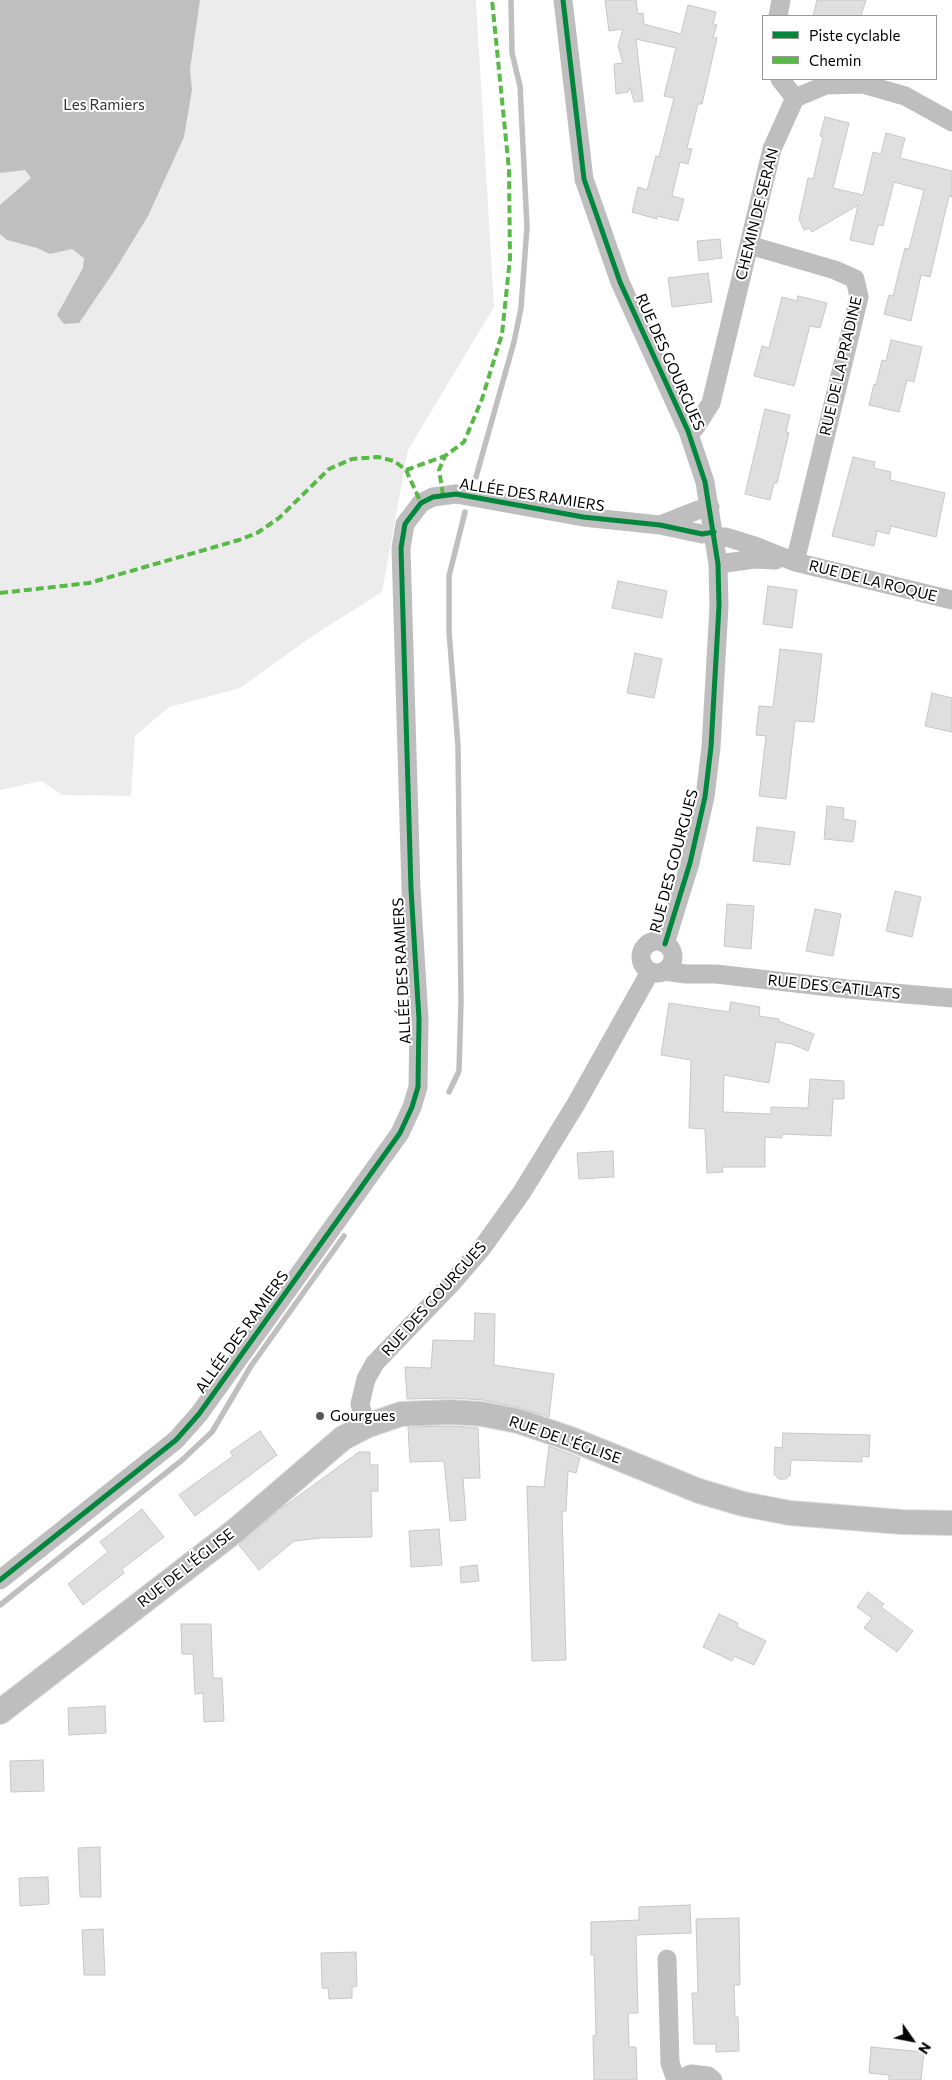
<!DOCTYPE html>
<html>
<head>
<meta charset="utf-8">
<style>
	body { margin:0 }
	#map { position:relative; width:952px; height:2080px; overflow:hidden; background:#fff; font-family:Commissioner,sans-serif }
	canvas { display:block }
	.legend { position:absolute; left:762px; top:15px; width:175px; height:65px; box-sizing:border-box; background:#fff; border:1px solid #999; margin:0; padding:6px 9px; list-style:none; font-size:15px; color:#000 }
	.legend li { display:flex; align-items:center; gap:10px; height:25px }
	.legend b { width:25px; border:1px solid #999 }
	.north { position:absolute; left:887px; top:2015px; width:50px; height:50px; -webkit-text-stroke:4px #fff; paint-order:stroke; rotate:123deg; font-size:14px; font-weight:700; line-height:20px; text-align:center; color:#000 }
	.north::after { content:''; display:block; margin:auto; width:18px; height:22px; background:#000; clip-path:polygon(50% 0,100% 100%,50% 72%,0 100%) }
</style>
</head>
<body>
<div id="map">
<canvas width="952" height="2080"></canvas>
<ul class="legend">
<li><b style="height:6px;background:#00873e"></b>Piste cyclable</li>
<li><b style="height:6px;background:#58b947"></b>Chemin</li>
</ul>
<div class="north">N</div>
</div>
<script>
const c = document.querySelector('canvas').getContext('2d');
c.lineJoin = 'round';
function fillPath(path, color) { c.fillStyle = color; c.fill(path, 'evenodd'); }
const toPath = rows => new Path2D(rows.map(r => 'M' + r).join(''));
function trace(path, color, width, dash) { c.strokeStyle = color; c.lineWidth = width; c.lineCap = dash ? 'butt' : 'round'; c.setLineDash(dash || []); c.stroke(path); }
function label(font, color, halo, rows, align = 'center') {
  c.font = font + ' Commissioner,sans-serif'; c.lineWidth = 4; c.setLineDash([]); c.textBaseline = 'middle'; c.strokeStyle = halo; c.fillStyle = color; for (const [text, x, y, turn = 0] of rows) {
    c.save(); c.translate(x, y); c.rotate((+turn || 0) * Math.PI / 180); c.textAlign = isNaN(turn) ? turn : align; if (halo) c.strokeText(text, 0, 0); c.fillText(text, 0, 0); c.restore();
  }
}
const green = toPath([
	[0,0,476,0,494,307,408,450,382,592,311,637,240,688,169,707,135,736,131,796,62,795,41,781,0,790]
]);
const water = toPath([
	[0,0,200,0,190,69,192,90,184,137,148,216,115,270,79,323,64,324,57,315,83,268,84,258,72,249,50,254,37,248,7,240,0,234,0,205,31,178,25,170,0,173]
]);
const stream = toPath([
	[476,477,514,342,521,308,527,227,520,86,512,53,511,0],
	[449,1092,459,1071,461,1002,458,746,449,631,449,576,465,512],
	[0,1605,181,1461,212,1432,251,1366,344,1236]
]);
const building = toPath([
	[605,0,636,0,638,14,643,13,644,24,681,34,688,5,716,12,713,24,717,25,713,37,717,38,702,104,698,104,687,148,692,149,688,164,680,162,672,196,684,199,678,221,657,216,657,219,632,212,638,187,647,190,656,156,659,157,674,98,664,96,676,48,636,39,643,101,634,102,630,87,628,92,616,94,614,64,623,63,618,46,623,29,609,31,605,0],
	[817,0,866,0,861,16,813,16,817,0],
	[825,117,849,123,833,188,863,195,873,152,881,154,886,133,905,138,900,158,952,171,952,197,949,196,930,277,921,275,911,321,884,314,889,295,893,296,905,248,909,249,924,190,894,182,883,226,878,225,873,245,850,240,858,205,812,232,809,228,804,230,799,219,808,178,813,179,823,137,820,136,825,117],
	[720,239,722,258,699,261,697,241,720,239],
	[708,273,712,302,672,307,668,278,708,273],
	[798,296,827,303,820,328,810,326,794,386,754,376,762,346,769,348,782,297,797,301,798,296],
	[891,340,922,347,914,382,907,380,899,412,869,405,874,384,876,385,882,360,886,361,891,340],
	[765,409,790,415,786,432,789,433,777,483,774,483,770,500,745,494,765,409],
	[853,457,875,462,874,468,891,472,890,480,945,493,936,537,891,526,889,534,877,531,874,546,832,536,853,457],
	[618,581,667,591,662,618,612,608,618,581],
	[768,586,797,590,792,628,763,624,768,586],
	[780,649,822,654,814,722,795,721,786,799,759,796,766,736,756,735,759,706,773,707,780,649],
	[635,653,662,659,654,698,627,693,635,653],
	[932,693,952,698,952,732,925,726,932,693],
	[827,806,844,808,843,819,856,821,853,842,824,839,827,806],
	[757,827,795,832,790,865,753,861,757,827],
	[895,891,921,897,912,937,886,931,895,891],
	[727,904,754,906,751,949,724,946,727,904],
	[815,909,841,914,833,956,806,951,815,909],
	[731,1002,760,1007,759,1016,779,1019,778,1021,814,1034,808,1051,792,1044,776,1042,769,1083,724,1075,723,1112,771,1114,771,1107,808,1108,810,1079,844,1081,844,1099,833,1099,831,1136,782,1134,782,1138,765,1137,765,1167,722,1167,723,1172,707,1173,705,1129,689,1128,691,1060,661,1055,669,1003,729,1012,731,1002],
	[613,1151,614,1177,579,1179,577,1153,613,1151],
	[475,1313,495,1314,494,1365,554,1374,549,1417,521,1408,483,1400,452,1398,407,1399,405,1367,431,1368,433,1340,474,1341,475,1313],
	[451,1426,478,1428,480,1478,463,1478,466,1520,450,1521,444,1461,410,1462,408,1427,451,1426],
	[260,1431,277,1455,195,1516,179,1495,233,1456,230,1452,260,1431],
	[783,1433,870,1435,869,1457,862,1456,862,1462,791,1460,790,1475,786,1479,779,1479,774,1474,775,1447,782,1448,783,1433],
	[549,1446,580,1458,576,1473,568,1471,566,1511,562,1511,566,1660,532,1661,527,1486,544,1487,549,1446],
	[359,1452,370,1452,370,1465,378,1465,378,1491,371,1491,372,1537,320,1538,294,1541,259,1570,239,1545,282,1508,359,1452],
	[142,1509,164,1537,122,1569,124,1573,83,1605,68,1584,108,1552,100,1542,142,1509],
	[439,1529,442,1565,411,1567,409,1531,439,1529],
	[477,1565,479,1581,461,1583,460,1567,477,1565],
	[868,1592,884,1604,881,1607,913,1631,897,1652,864,1628,872,1618,857,1607,868,1592],
	[719,1614,738,1623,737,1627,766,1641,754,1665,734,1656,732,1661,703,1647,719,1614],
	[181,1624,211,1624,213,1678,222,1678,224,1721,204,1722,203,1693,195,1694,193,1654,182,1654,181,1624],
	[105,1706,106,1733,69,1735,68,1708,105,1706],
	[43,1760,44,1791,11,1792,10,1761,43,1760],
	[100,1847,101,1897,80,1897,78,1848,100,1847],
	[48,1877,49,1904,20,1906,19,1878,48,1877],
	[690,1905,691,1933,636,1935,638,2013,628,2013,629,2047,636,2047,637,2080,594,2080,593,2036,596,2035,594,1955,591,1955,591,1922,639,1920,639,1907,690,1905],
	[739,1918,740,1985,734,1985,735,2017,738,2017,739,2051,716,2052,716,2044,694,2044,692,1993,698,1993,696,1919,739,1918],
	[103,1929,105,1975,84,1975,82,1930,103,1929],
	[356,1952,357,1986,352,1987,352,1998,329,1999,328,1988,322,1988,321,1953,356,1952],
	[871,2047,924,2052,921,2080,889,2080,889,2075,869,2073,871,2047]
]);
const minor = toPath([
	[563,0,584,179,620,282,688,431,705,482,718,564,719,606,711,747,705,797,690,863,665,944],
	[778,16,781,0],
	[780,79,795,98],
	[749,245,835,270,855,279,859,297,795,562],
	[688,431,695,428,711,403,772,149,795,98,826,85,863,84,905,96,952,122],
	[660,525,698,510,710,507],
	[715,538,726,537,755,546,795,562,952,600],
	[718,564,755,559,776,560],
	'641 957a16 16 0 1 1 32 0a16 16 0 1 1-32 0Z',
	[664,971,686,974,716,974,848,989,952,998],
	[366,1426,360,1404,366,1379,375,1363,451,1284,482,1248,522,1192,576,1104,650,972],
	[0,1580,176,1440,199,1414,400,1133,412,1107,418,1087,419,1019,411,889,401,548,405,524,421,503,433,497,456,494,583,517,660,525,702,534,714,532],
	[667,1959,670,2063,676,2080],
	[679,2080,691,2074,708,2076,713,2080]
]);
const major = toPath([
	[0,1712,236,1530,343,1438,366,1426,401,1414,451,1412,482,1414,518,1421,571,1439,699,1491,743,1504,790,1513,902,1522,952,1523]
]);
const quiet = toPath([
	[406,470,445,456],
	[443,495,439,470,445,456,464,442,482,399,502,334,510,258,509,170,492,0],
	[0,593,89,583,239,540,257,533,279,518,329,469,352,459,378,457,394,461,406,470,421,503]
]);
const cycleway = toPath([
	[563,0,584,179,620,282,688,431,705,482,718,564,719,606,711,747,705,797,690,863,665,944],
	[0,1580,176,1440,199,1414,400,1133,412,1107,418,1087,419,1019,411,889,401,548,405,524,421,503,433,497,456,494,583,517,660,525,702,534,714,532]
]);
const markers = [
	[320,1416,5,"#595959"]
];
const parkNames = [
	["Les Ramiers",104,105]
];
const streetNames = [
	["CHEMIN DE SERAN",757,214,-76],
	["RUE DES GOURGUES",670,362,66],
	["RUE DE LA PRADINE",841,366,-77],
	["ALLÉE DES RAMIERS",532,495,9],
	["RUE DE LA ROQUE",873,581,14],
	["RUE DES GOURGUES",674,861,-75],
	["ALLÉE DES RAMIERS",402,971,-93],
	["RUE DES CATILATS",834,987,6],
	["RUE DES GOURGUES",434,1299,-48],
	["ALLÉE DES RAMIERS",242,1332,-54],
	["RUE DE L'ÉGLISE",565,1440,19],
	["RUE DE L'ÉGLISE",186,1568,-38]
];
const poiNames = [
	["Gourgues",330,1416]
];
fillPath(green, '#ececec');
fillPath(water, '#bfbfbf');
trace(stream, '#bfbfbf', 5.5);
fillPath(building, '#dfdfdf');
trace(building, '#c7c7c7', 1);
trace(major, '#dbdbdb', 26);
trace(minor, '#bebebe', 19);
trace(major, '#bebebe', 24);
trace(quiet, '#58b947', 4, [8, 4]);
trace(cycleway, '#00873e', 5);
for (const [x, y, r, color] of markers) { const dot = new Path2D(); dot.arc(x, y, r, 0, 2 * Math.PI); c.fillStyle = color; c.fill(dot); trace(dot, '#fff', 2); }
label('15px', '#333', '#fff', parkNames);
label('15px', '#000', '#fff', streetNames);
label('15px', '#000', '#fff', poiNames, 'left');
</script>
</body>
</html>
